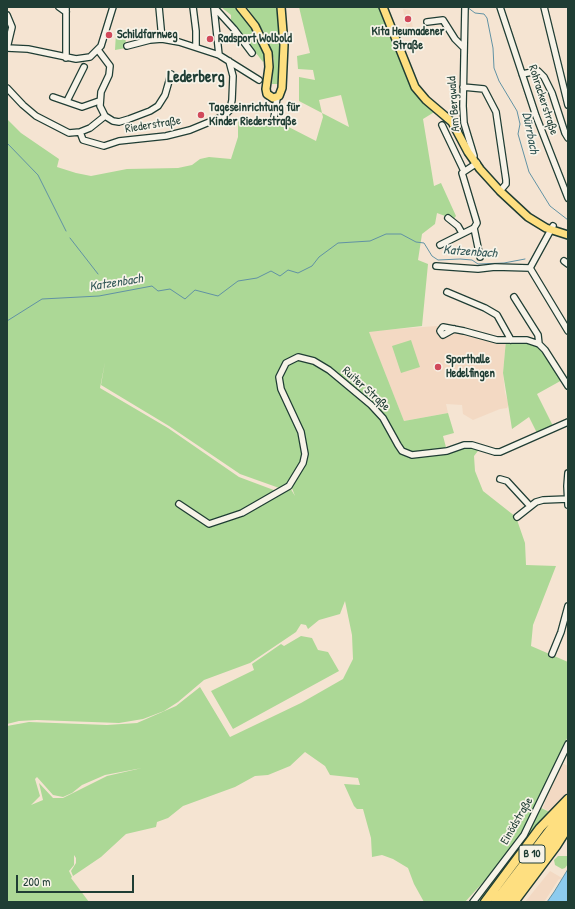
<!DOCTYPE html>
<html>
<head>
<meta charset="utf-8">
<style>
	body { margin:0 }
	#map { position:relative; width:575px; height:909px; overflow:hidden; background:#f5e4d2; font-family:"Patrick Hand",sans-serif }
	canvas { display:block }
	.frame { position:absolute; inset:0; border:8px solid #1f3d34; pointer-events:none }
	.scale { position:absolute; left:16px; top:875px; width:118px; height:18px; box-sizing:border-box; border:2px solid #1f3d34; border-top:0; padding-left:5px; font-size:12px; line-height:14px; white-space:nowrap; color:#1f3d34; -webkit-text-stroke:3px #f7f3e8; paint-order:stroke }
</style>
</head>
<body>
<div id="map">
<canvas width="575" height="909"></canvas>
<div class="frame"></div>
<div class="scale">200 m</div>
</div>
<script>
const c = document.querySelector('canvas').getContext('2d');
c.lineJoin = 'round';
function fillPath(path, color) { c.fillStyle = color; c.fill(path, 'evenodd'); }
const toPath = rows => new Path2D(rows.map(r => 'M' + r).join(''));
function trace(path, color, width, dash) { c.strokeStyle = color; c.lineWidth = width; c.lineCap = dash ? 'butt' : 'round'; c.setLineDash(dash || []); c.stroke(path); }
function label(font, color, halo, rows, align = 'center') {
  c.font = font + ' "Patrick Hand",sans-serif'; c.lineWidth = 3.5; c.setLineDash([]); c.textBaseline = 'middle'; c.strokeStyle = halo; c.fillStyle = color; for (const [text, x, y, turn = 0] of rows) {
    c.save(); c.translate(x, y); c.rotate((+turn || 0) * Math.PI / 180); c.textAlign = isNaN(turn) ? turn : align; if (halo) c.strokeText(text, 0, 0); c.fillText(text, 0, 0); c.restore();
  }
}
const built = toPath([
	[403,9,410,10,413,28,417,28,418,34,408,35],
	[437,326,506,340,503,373,505,393,509,404,507,408,500,409,473,420,463,414,462,405,446,404,448,413,404,421,368,331],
	[562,763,568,766,568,796,552,813,543,808,545,803,544,801],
	[550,871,562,878,561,880,559,879,544,902,525,902]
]);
const green = toPath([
	[221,7,234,7,247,21,260,43,265,59,263,62,231,21,231,15],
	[247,7,277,7,281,44,279,84,272,84,274,59,266,35],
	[299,7,380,7,389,30,385,31,390,33,409,81,436,111,423,119,434,186,441,183,456,216,452,221,445,216,437,213,435,224,422,234,418,260,428,264,422,326,369,332,404,421,448,413,454,433,443,436,447,451,464,445,481,447,474,456,475,471,483,491,516,517,525,543,526,565,556,566,533,625,531,646,568,662,568,736,544,789,523,830,498,866,465,902,424,902,414,884,408,868,393,859,382,855,372,857,371,838,363,809,357,809,354,806,344,784,360,785,358,778,330,775,325,766,305,752,290,766,268,775,255,776,235,787,183,806,168,818,157,822,156,827,126,834,101,857,73,876,71,871,76,863,76,858,74,855,74,865,69,871,72,877,71,878,89,902,7,902,7,726,29,722,107,725,137,723,176,706,200,687,230,737,301,703,343,679,353,659,352,635,345,601,340,614,319,620,308,629,306,625,301,624,296,632,250,663,204,680,178,702,164,711,143,719,119,723,37,720,19,721,7,724,7,119,21,133,59,159,57,167,76,173,91,176,127,169,178,168,192,165,200,159,209,157,231,159,238,137,238,118,267,123,274,118,275,120,316,141,323,117,322,113,299,101,299,77,315,80,313,70,298,69,297,56,310,53],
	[341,95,349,127,322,113,319,100],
	[105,362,101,385,169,426,240,474,282,489,290,483,295,496,289,486,279,492,239,477,168,428,100,388],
	[142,768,107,776,63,798,53,798,39,783,43,800,31,805,40,796,35,779,37,777,53,795,63,797,72,793,82,785,105,775],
	[125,31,126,48,115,50,116,33],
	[411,340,420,367,401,373,392,346],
	[506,340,539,344,564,379,537,394,553,426,537,433,529,417,512,429,503,373],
	[301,636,312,638,318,650,328,652,339,671,233,729,211,691,254,670,252,664,281,644,284,646],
	[541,808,552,813,482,902,475,902,528,832],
	[558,856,568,856,568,864,565,868,562,869,555,865,554,860]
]);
const water = toPath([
	[568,869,568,902,547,902,554,892,568,869]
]);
const stream = toPath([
	[467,7,475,13,484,14,487,18,493,48,494,68,499,81,517,111,520,124,518,134,529,172,550,206,568,220],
	[7,143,38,175,66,231],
	[70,238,98,274],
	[7,321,42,299,99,296,152,286,158,291,170,289,185,299,195,290,218,296,238,281,257,278,271,271,280,276,288,270,298,273,312,266,319,257,338,243,370,241,386,234,401,234,416,242,424,243,432,256,438,260,460,259,472,260,478,264,504,263,525,259]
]);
const minor = toPath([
	[59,7,66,12],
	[66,7,66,58],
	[159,7,162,39],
	[193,7,196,31,196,47],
	[214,7,234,29,252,53],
	[465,7,463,106,464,123,474,156,473,159],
	[500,7,536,116,568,198],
	[544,7,568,105],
	[214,8,219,55],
	[7,15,12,27,7,48],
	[427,22,443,20,455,39,463,47],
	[127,46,150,40,162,39,179,42,219,55,259,80],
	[7,48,28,49,76,59,90,57,101,46,113,7],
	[98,50,110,66,109,75,101,92,100,106,105,116,113,121,119,122,129,119,150,111,158,106,165,95,171,74],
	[522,74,538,71,544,77,552,93,565,133,568,138],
	[463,87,484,89,496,112,506,180,506,184,500,191],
	[7,88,23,105,36,116,69,133,80,132,90,128,105,116],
	[53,97,82,107,99,101],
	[67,101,84,67],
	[274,118,277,98],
	[442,125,464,171],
	[80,132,83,140,104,146,119,141,166,136,190,130,224,116,230,110,232,100,233,76,229,61],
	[448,218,458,226,462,233],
	[553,226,530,268,568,331],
	[474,228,480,257],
	[440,245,474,228,477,223,462,173,477,163],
	[564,261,568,264],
	[436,266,478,269,495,267,530,268],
	[447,292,485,308,497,315,511,340],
	[514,297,538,335,539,344],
	[454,329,443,335,440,331,443,327,464,331,497,340,527,340,539,344,545,350,568,386],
	[568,473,567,486,568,505],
	[500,479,507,481,530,506],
	[179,504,209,524,242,513,289,486,303,463,305,454,301,432,281,389,279,377,286,363,298,357,314,361,329,370,371,405,383,418,398,445,402,451,412,455,447,451,464,445,472,445,495,452,500,452,568,422],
	[517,517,536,502,543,500,568,499],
	[552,654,561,632,568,606],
	[473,902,524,835,568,744]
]);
const major = toPath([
	[240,7,255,26,268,53,269,67,266,89,267,94,273,98,279,96,282,88,284,45,281,7],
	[383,7,415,87,426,100,452,122,468,152,480,169,500,191,528,217,546,228,568,235]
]);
const highway = toPath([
	[485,902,540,828,568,799],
	[495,902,568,806],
	[504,902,568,817],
	[514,902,556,846,568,827]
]);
const markers = [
	[408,19,4,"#d1495b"],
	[109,35,4,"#d1495b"],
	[210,39,4,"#d1495b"],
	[201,115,4,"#d1495b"],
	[438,367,4,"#d1495b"]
];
const shields = [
	[532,854,26]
];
const shieldNames = [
	["B 10",532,854]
];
const poiNames = [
	["Kita Heumadener",408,32,"center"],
	["Straße",408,46,"center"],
	["Schildfarnweg",117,35],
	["Radsport Wolbold",218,39],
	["Tageseinrichtung für",209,108],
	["Kinder Riederstraße",209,122],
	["Sporthalle",446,360],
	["Hedelfingen",446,374]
];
const streetNames = [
	["Rohrackerstraße",543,100,72],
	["Am Bergwald",454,104,-94],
	["Riederstraße",153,125,-9],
	["Ruiter Straße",366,389,42],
	["Einödstraße",517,821,-60]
];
const waterNames = [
	["Dürrbach",530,133,79],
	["Katzenbach",470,252,4],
	["Katzenbach",116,283,-9]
];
const districtNames = [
	["Lederberg",196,78]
];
fillPath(built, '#f3d9c3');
fillPath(green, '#acd896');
fillPath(water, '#8dcbee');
trace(water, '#6192a4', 1);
trace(stream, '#6192a4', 1);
trace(minor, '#1f3d34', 8);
trace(major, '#1f3d34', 10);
trace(highway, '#1f3d34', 11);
trace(minor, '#f7f3e8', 5.5);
trace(major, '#fedf80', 7);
trace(highway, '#fedf80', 8);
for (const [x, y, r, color] of markers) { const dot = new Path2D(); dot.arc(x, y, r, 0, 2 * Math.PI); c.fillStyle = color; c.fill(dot); trace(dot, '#f7f3e8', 1.5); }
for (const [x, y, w] of shields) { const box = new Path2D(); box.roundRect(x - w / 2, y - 9, w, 18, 3); c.fillStyle = '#f7f3e8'; c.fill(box); trace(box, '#1f3d34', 1); }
label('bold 11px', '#1f3d34', null, shieldNames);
label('bold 12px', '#1f3d34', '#f7f3e8', poiNames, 'left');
label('12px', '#1f3d34', '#f7f3e8', streetNames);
label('italic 13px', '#355959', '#f7f3e8', waterNames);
label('bold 16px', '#1f3d34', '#f7f3e8', districtNames);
</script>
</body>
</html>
